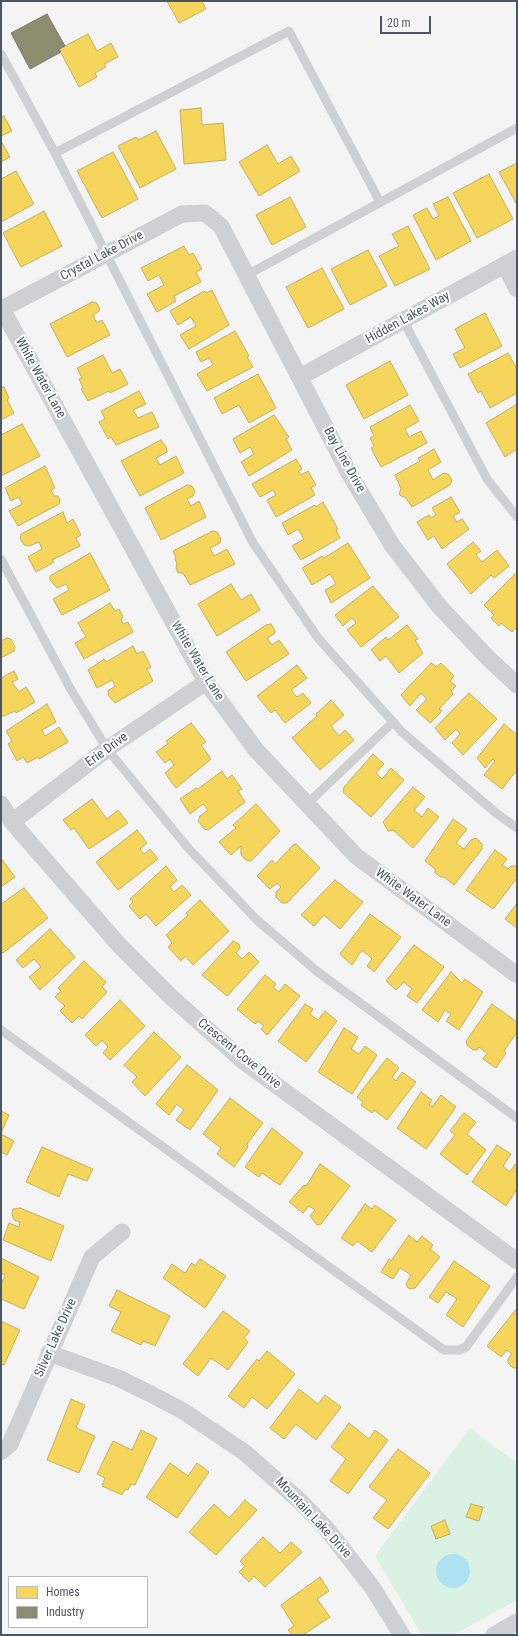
<!DOCTYPE html>
<html>
<head>
<meta charset="utf-8">
<style>
	body { margin:0 }
	#map { position:relative; width:518px; height:1636px; overflow:hidden; background:#f4f4f4; font-family:"Roboto Condensed",sans-serif }
	canvas { display:block }
	.frame { position:absolute; inset:0; border:2px solid #4a5661; pointer-events:none }
	.legend { position:absolute; left:8px; top:1576px; width:140px; height:52px; box-sizing:border-box; background:#fff; border:1px solid #b7bbc0; margin:0; padding:5px 7px; list-style:none; font-size:12px; color:#4a5661 }
	.legend li { display:flex; align-items:center; gap:8px; height:20px }
	.legend b { width:20px; border:1px solid #b7bbc0 }
	.scale { position:absolute; left:380px; top:16px; width:51px; height:18px; box-sizing:border-box; border:2px solid #4a5661; border-top:0; padding-left:5px; font-size:12px; line-height:14px; white-space:nowrap; color:#4a5661; -webkit-text-stroke:3px #fff; paint-order:stroke }
</style>
</head>
<body>
<div id="map">
<canvas width="518" height="1636"></canvas>
<div class="frame"></div>
<ul class="legend">
<li><b style="height:11px;background:#f6d55c"></b>Homes</li>
<li><b style="height:11px;background:#8c8c6e"></b>Industry</li>
</ul>
<div class="scale">20 m</div>
</div>
<script>
const c = document.querySelector('canvas').getContext('2d');
c.lineJoin = 'round';
function fillPath(path, color) { c.fillStyle = color; c.fill(path, 'evenodd'); }
const toPath = rows => new Path2D(rows.map(r => 'M' + r).join(''));
function trace(path, color, width, dash) { c.strokeStyle = color; c.lineWidth = width; c.lineCap = dash ? 'butt' : 'round'; c.setLineDash(dash || []); c.stroke(path); }
function label(font, color, halo, rows, align = 'center') {
  c.font = font + ' "Roboto Condensed",sans-serif'; c.lineWidth = 4; c.setLineDash([]); c.textBaseline = 'middle'; c.strokeStyle = halo; c.fillStyle = color; for (const [text, x, y, turn = 0] of rows) {
    c.save(); c.translate(x, y); c.rotate((+turn || 0) * Math.PI / 180); c.textAlign = isNaN(turn) ? turn : align; if (halo) c.strokeText(text, 0, 0); c.fillText(text, 0, 0); c.restore();
  }
}
const green = toPath([
	[470,1428,517,1463,517,1600,453,1635,422,1635,375,1556]
]);
const water = toPath([
	'436 1571a17 17 0 1 1 34 0a17 17 0 1 1-34 0Z'
]);
const homes = toPath([
	[167,1,202,1,206,9,179,23,167,1],
	[88,34,97,51,111,43,118,57,104,64,106,67,95,73,97,77,79,87,59,49,88,34],
	[201,108,202,125,223,123,226,160,184,164,180,110,201,108],
	[4,116,12,131,1,136,1,118,4,116],
	[156,131,176,169,140,188,118,146,136,137,138,140,156,131],
	[1,141,10,157,1,162,1,141],
	[267,145,278,164,291,156,300,171,259,196,239,162,267,145],
	[113,152,138,199,102,218,77,171,113,152],
	[517,163,517,205,499,172,517,163],
	[16,171,34,204,1,222,1,179,16,171],
	[489,174,513,219,477,238,453,193,489,174],
	[290,197,306,227,272,245,256,215,290,197],
	[448,197,471,241,436,260,413,215,427,208,433,219,439,216,433,204,448,197],
	[44,211,62,246,21,267,3,233,44,211],
	[408,226,430,269,395,286,379,256,399,246,392,234,408,226],
	[184,246,189,255,193,253,202,269,196,272,201,282,174,296,176,301,157,312,147,294,164,285,159,275,148,281,141,268,184,246],
	[368,250,387,286,350,305,331,269,368,250],
	[322,268,344,309,308,328,286,287,322,268],
	[212,290,229,325,189,349,180,335,196,326,191,317,178,325,170,311,204,291,206,293,212,290],
	[92,302,97,303,100,310,93,316,97,323,102,320,110,335,67,357,50,324,92,302],
	[485,313,502,346,460,368,453,354,465,348,455,329,485,313],
	[235,331,249,356,247,357,253,367,207,391,197,374,213,365,209,358,201,362,196,352,235,331],
	[508,353,517,369,517,393,490,408,481,391,478,393,468,374,508,353],
	[103,355,112,373,120,369,128,384,110,393,109,391,88,401,81,389,83,388,79,379,82,378,77,368,103,355],
	[390,361,408,395,364,419,346,385,390,361],
	[258,374,276,408,249,423,239,405,222,414,214,398,258,374],
	[4,387,9,398,7,400,14,413,1,420,1,388,4,387],
	[139,391,146,404,133,410,138,418,152,412,159,427,116,445,111,437,108,439,99,422,105,419,101,411,139,391],
	[517,404,517,449,505,457,486,423,517,404],
	[410,405,419,421,405,429,409,437,421,431,427,443,381,467,371,448,374,446,370,438,374,436,370,427,410,405],
	[274,415,289,437,286,439,292,450,249,476,241,462,254,454,250,447,240,453,233,439,274,415],
	[22,424,40,456,1,476,1,435,22,424],
	[161,440,166,447,167,452,156,458,160,465,176,456,184,473,140,496,121,461,161,440],
	[434,449,441,462,428,470,433,480,444,473,448,474,452,480,450,485,412,507,405,497,401,496,399,494,401,489,395,475,420,461,418,458,434,449],
	[296,459,302,469,298,471,301,475,308,471,316,485,311,488,315,495,276,517,267,500,276,495,273,490,260,497,252,484,296,459],
	[45,466,55,488,51,490,54,496,58,496,60,500,59,504,18,526,9,511,22,504,19,497,11,501,5,488,45,466],
	[187,485,192,486,195,491,193,496,187,499,191,506,199,501,206,517,161,540,145,508,187,485],
	[451,497,460,512,453,516,457,522,462,519,469,529,442,549,434,536,428,540,417,522,429,515,431,518,436,515,432,508,451,497],
	[323,502,338,529,336,530,340,538,301,560,292,546,304,539,298,529,288,535,282,523,315,505,316,507,323,502],
	[63,512,67,523,73,519,81,535,76,538,80,546,52,560,54,562,36,572,28,557,42,549,39,542,29,546,24,545,20,538,21,534,63,512],
	[213,531,217,532,221,539,220,543,210,548,214,556,227,549,235,564,190,585,183,573,178,573,176,568,177,563,175,559,176,558,173,551,213,531],
	[473,542,481,551,476,555,482,562,497,550,509,566,494,578,491,575,471,594,447,564,473,542],
	[348,543,370,578,331,603,325,590,336,584,330,574,312,585,302,568,322,556,324,558,348,543],
	[90,553,110,590,62,615,53,599,69,590,66,584,57,588,50,580,50,576,90,553],
	[517,572,517,627,512,632,501,623,499,626,491,618,494,615,484,605,517,572],
	[231,584,241,600,251,594,260,610,217,636,198,604,231,584],
	[373,586,399,617,361,647,347,630,356,623,352,618,343,626,335,615,373,586],
	[110,603,115,611,119,609,123,617,121,619,123,624,128,622,133,632,84,659,75,643,86,637,78,623,110,603],
	[271,624,275,631,274,634,267,638,272,645,279,640,289,654,246,681,226,652,266,625,271,624],
	[407,625,418,639,415,640,423,653,399,673,386,656,380,661,371,650,386,637,388,640,407,625],
	[7,638,11,639,15,647,14,651,1,658,1,641,7,638],
	[133,646,137,654,143,651,151,667,147,669,153,681,115,703,108,695,108,691,115,686,112,680,97,688,88,670,104,659,106,662,133,646],
	[431,663,437,667,441,663,454,676,450,681,456,686,451,691,453,694,439,709,442,711,430,723,416,710,427,699,421,693,410,706,401,695,431,663],
	[297,665,307,678,291,690,297,697,303,693,311,703,285,723,275,710,271,713,257,696,297,665],
	[14,671,18,679,12,682,19,692,26,687,35,702,16,713,15,711,1,717,1,678,14,671],
	[469,693,497,719,463,755,452,743,460,734,456,729,445,740,435,728,469,693],
	[331,700,344,715,331,726,339,736,345,730,354,740,320,770,292,738,317,716,316,714,331,700],
	[47,704,56,722,42,730,45,736,59,727,68,742,39,759,38,757,27,763,23,757,17,761,8,744,12,741,6,731,47,704],
	[191,723,206,742,201,745,211,759,176,788,165,773,174,765,170,759,165,763,156,752,168,744,166,741,191,723],
	[504,724,517,735,517,770,502,789,484,775,495,761,493,759,485,768,477,758,504,724],
	[373,754,384,764,376,773,382,779,391,768,404,780,371,817,343,792,344,787,373,754],
	[222,771,227,779,232,775,242,789,238,791,245,802,208,830,204,829,198,821,200,816,208,810,203,804,190,814,180,799,196,788,198,789,222,771],
	[413,787,425,797,414,810,422,817,428,808,439,817,413,848,393,830,388,831,383,822,413,787],
	[92,799,107,819,118,810,128,823,89,849,74,828,71,830,63,820,92,799],
	[256,804,280,831,251,861,246,860,241,855,241,846,231,855,219,842,236,828,233,825,256,804],
	[453,819,467,829,456,843,464,849,471,840,476,838,482,844,482,849,454,885,444,877,441,877,435,873,435,869,425,861,453,819],
	[137,830,147,843,140,849,144,854,150,849,158,859,118,890,96,862,137,830],
	[296,844,320,868,287,903,282,903,276,897,276,892,281,887,277,883,270,889,257,876,272,860,275,864,293,845,296,844],
	[495,850,507,859,502,865,508,869,511,866,517,866,517,878,493,909,466,890,495,850],
	[1,858,15,877,1,887,1,858],
	[166,866,177,880,170,887,174,892,182,885,191,895,156,926,146,914,140,919,129,906,133,902,130,899,166,866],
	[335,880,363,902,340,929,324,915,314,926,301,915,335,880],
	[24,888,48,918,3,953,1,951,1,904,24,888],
	[200,900,229,931,193,965,185,956,181,961,168,947,172,943,166,935,188,915,186,913,200,900],
	[517,903,517,928,505,919,517,903],
	[370,914,401,937,374,972,367,966,372,959,362,950,352,965,340,954,370,914],
	[50,929,75,957,40,990,29,977,41,967,34,959,23,968,16,960,50,929],
	[233,941,239,944,240,948,236,953,242,959,249,952,259,962,227,996,202,975,233,941],
	[414,945,444,967,417,1003,407,996,412,989,404,982,396,990,386,981,414,945],
	[84,961,106,982,102,987,107,992,82,1019,79,1016,72,1023,60,1011,65,1006,55,997,61,991,58,988,84,961],
	[451,972,462,983,465,979,483,992,459,1030,446,1021,451,1014,445,1010,438,1022,422,1010,451,972],
	[265,975,276,984,273,987,279,992,285,984,300,996,267,1035,261,1029,264,1026,258,1021,255,1024,237,1009,265,975],
	[120,1000,145,1026,110,1060,103,1053,108,1047,102,1040,96,1046,85,1035,120,1000],
	[305,1004,313,1009,310,1014,318,1020,325,1011,337,1021,306,1062,278,1041,305,1004],
	[492,1004,517,1022,517,1032,504,1051,506,1053,496,1068,483,1059,487,1053,479,1047,477,1050,473,1050,467,1045,466,1041,492,1004],
	[344,1028,358,1037,351,1049,359,1054,365,1046,377,1055,352,1094,318,1072,344,1028],
	[154,1032,181,1057,145,1096,132,1082,137,1077,124,1065,154,1032],
	[387,1058,399,1068,392,1077,396,1081,402,1072,416,1082,387,1120,374,1110,372,1113,361,1105,363,1102,357,1097,387,1058],
	[187,1065,218,1090,190,1130,176,1120,184,1110,177,1104,169,1115,156,1104,187,1065],
	[421,1092,432,1100,429,1105,432,1107,441,1095,456,1107,426,1149,397,1128,421,1092],
	[230,1098,263,1123,247,1144,248,1147,234,1167,217,1154,221,1148,203,1134,230,1098],
	[1,1111,9,1115,1,1133,1,1111],
	[464,1113,476,1122,467,1134,486,1150,467,1175,440,1154,455,1135,450,1131,464,1113],
	[272,1128,303,1153,280,1185,262,1173,259,1177,245,1167,272,1128],
	[1,1134,14,1141,7,1155,1,1152,1,1134],
	[497,1145,511,1154,503,1166,510,1172,515,1164,517,1165,517,1189,506,1206,472,1182,497,1145],
	[42,1147,93,1169,87,1181,68,1174,59,1197,26,1182,42,1147],
	[320,1164,350,1186,321,1224,317,1225,310,1216,315,1210,309,1206,303,1213,289,1202,304,1185,306,1186,320,1164],
	[365,1204,372,1209,375,1205,396,1220,372,1252,357,1241,353,1246,341,1238,365,1204],
	[20,1208,64,1226,51,1261,3,1240,9,1223,19,1227,20,1222,14,1220,12,1214,13,1209,20,1208],
	[409,1235,417,1242,422,1236,433,1245,430,1249,440,1257,415,1288,411,1289,408,1288,406,1284,411,1275,400,1268,393,1279,381,1272,389,1259,391,1261,409,1235],
	[1,1258,39,1277,24,1309,1,1299,1,1285,5,1275,1,1273,1,1258],
	[200,1259,226,1276,205,1308,163,1278,172,1264,185,1273,192,1263,195,1266,200,1259],
	[454,1261,490,1286,463,1327,446,1315,457,1299,446,1292,438,1303,429,1297,454,1261],
	[117,1290,170,1316,155,1346,143,1341,141,1345,111,1331,121,1312,109,1306,117,1290],
	[517,1308,517,1368,513,1368,508,1363,508,1359,512,1354,507,1350,501,1357,487,1346,517,1308],
	[223,1311,250,1331,244,1338,248,1342,228,1370,211,1358,198,1376,183,1364,223,1311],
	[1,1321,20,1330,4,1365,1,1364,1,1321],
	[267,1351,295,1374,267,1409,252,1397,244,1408,228,1396,257,1359,259,1361,267,1351],
	[299,1389,318,1404,325,1395,341,1407,316,1440,296,1424,284,1439,270,1428,299,1389],
	[71,1399,85,1405,76,1428,95,1436,79,1473,47,1460,71,1399],
	[349,1423,369,1439,375,1430,388,1440,348,1494,330,1481,346,1459,331,1447,349,1423],
	[141,1430,157,1438,135,1485,131,1484,128,1490,125,1489,122,1495,102,1486,105,1478,97,1474,113,1441,132,1450,141,1430],
	[398,1449,430,1473,388,1529,373,1518,387,1500,369,1487,398,1449],
	[170,1463,188,1476,197,1463,209,1472,177,1518,146,1497,170,1463],
	[245,1500,257,1510,216,1555,189,1532,214,1504,229,1518,245,1500],
	[471,1504,483,1507,479,1521,466,1517,471,1504],
	[445,1520,450,1534,436,1539,431,1526,445,1520],
	[263,1537,280,1553,291,1542,302,1552,265,1587,254,1576,249,1582,239,1572,245,1566,240,1561,263,1537],
	[320,1577,329,1591,317,1599,330,1617,303,1635,292,1635,288,1630,294,1626,281,1605,320,1577]
]);
const industry = toPath([
	[47,14,65,46,59,49,61,52,30,69,11,33,47,14]
]);
const lane = toPath([
	[1,54,55,153,289,31,380,202],
	[55,153,253,543,318,638,402,732,496,813,517,828],
	[247,275,517,128],
	[403,320,487,479,517,517],
	[1,559,70,688,107,749,189,849,258,921,318,972,517,1118],
	[307,804,393,722],
	[1,1030,444,1350,459,1350,466,1347,517,1277]
]);
const street = toPath([
	[505,265,517,289],
	[1,307,206,682,256,750,356,856,517,975],
	[2,309,182,214,205,213,221,226,349,473,392,545,439,606,488,658,517,685],
	[300,377,517,258],
	[1,804,12,822,119,945,170,996,243,1061,517,1261],
	[12,822,107,749,206,682],
	[49,1353,118,1378,151,1394,183,1411,244,1452,300,1501,326,1528,372,1587,402,1635],
	[1,1452,10,1444,92,1257,122,1232],
	[494,1635,517,1622]
]);
const streetNames = [
	["Crystal Lake Drive",102,256,-28],
	["Hidden Lakes Way",408,318,-29],
	["White Water Lane",40,378,61],
	["Bay Line Drive",344,460,61],
	["White Water Lane",197,661,59],
	["Erie Drive",107,750,-36],
	["White Water Lane",413,898,36],
	["Crescent Cove Drive",239,1054,39],
	["Silver Lake Drive",56,1338,-66],
	["Mountain Lake Drive",313,1518,47]
];
fillPath(green, '#d9f2e3');
fillPath(water, '#aee2f0');
fillPath(homes, '#f6d55c');
trace(homes, '#c2af5e', 1);
fillPath(industry, '#8c8c6e');
trace(industry, '#787c6a', 1);
trace(lane, '#ced0d2', 9);
trace(street, '#ced0d2', 17);
label('13px', '#4a5661', '#fff', streetNames);
</script>
</body>
</html>
